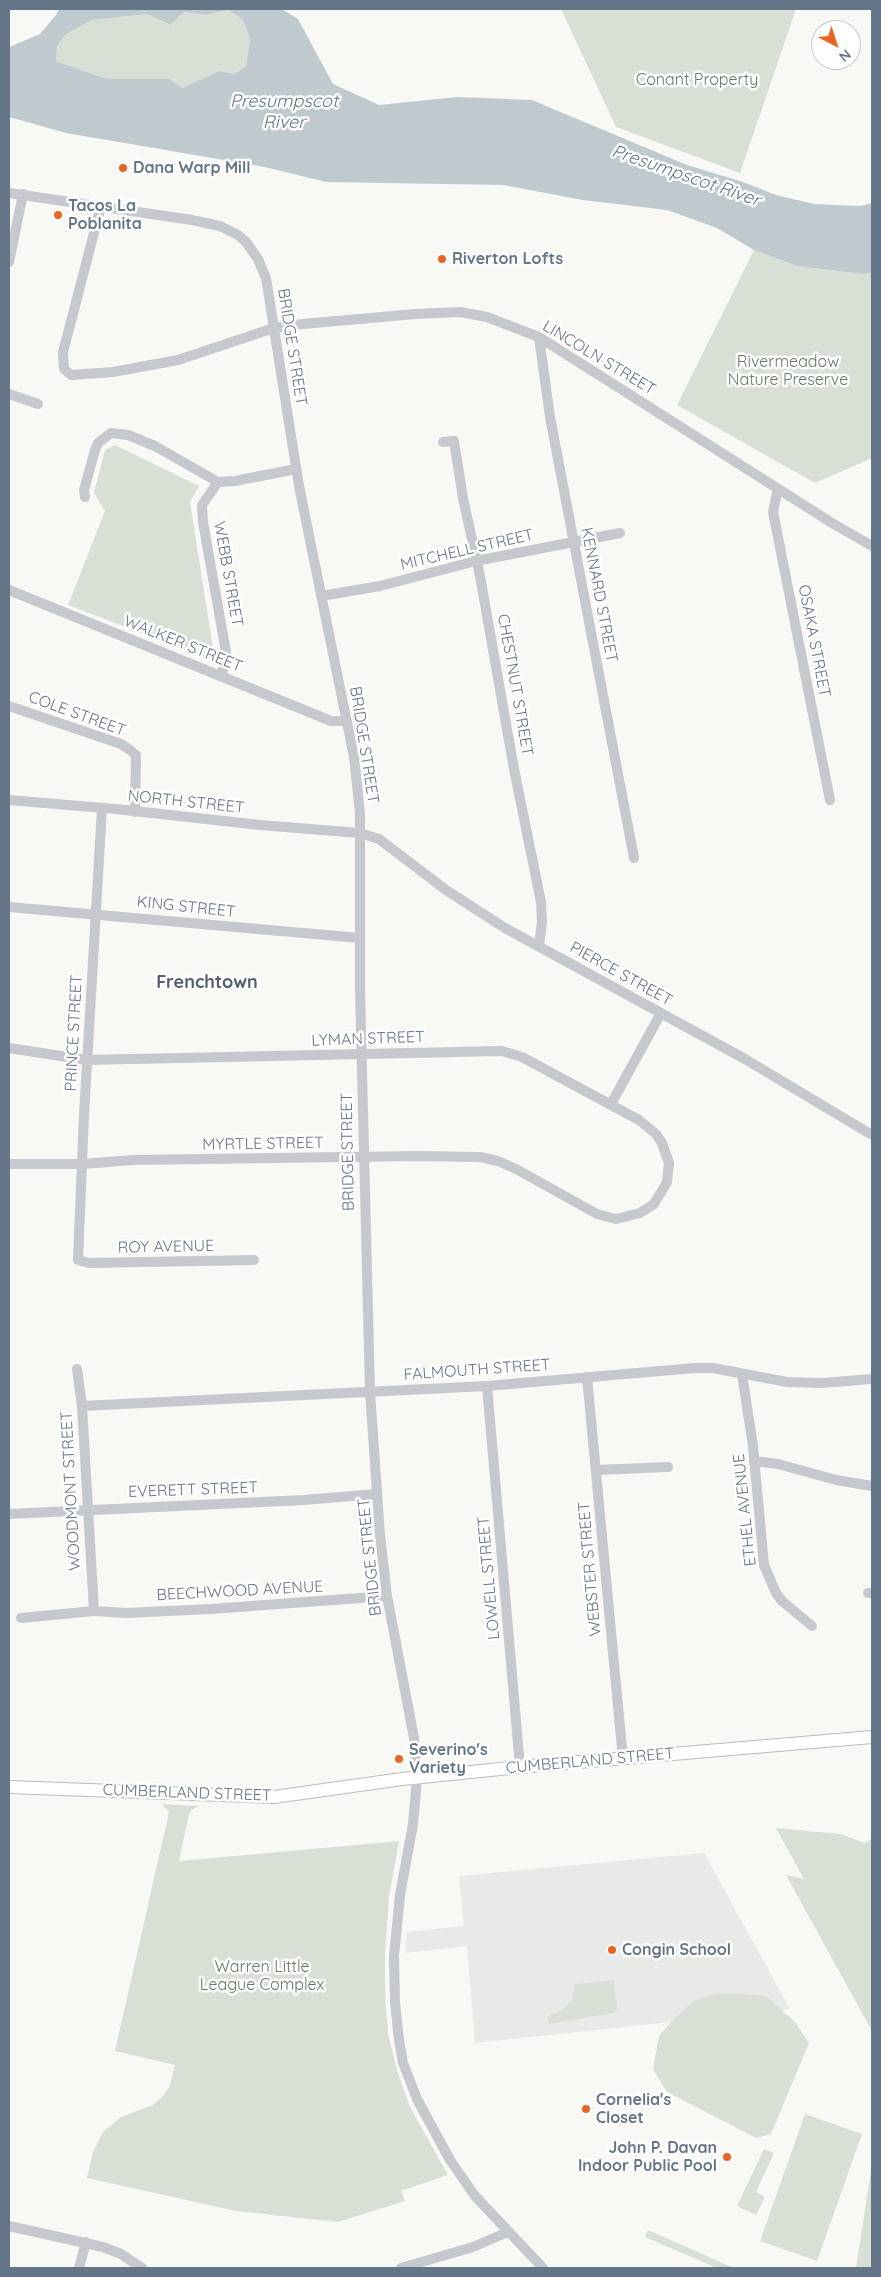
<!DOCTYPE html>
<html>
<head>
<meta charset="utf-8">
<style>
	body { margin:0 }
	#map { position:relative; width:881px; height:2277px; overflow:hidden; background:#f8f8f5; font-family:Quicksand,sans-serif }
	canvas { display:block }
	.frame { position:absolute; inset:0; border:10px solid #657588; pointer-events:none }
	.north { position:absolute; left:811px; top:20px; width:50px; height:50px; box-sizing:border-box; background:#fff; border:1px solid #c1c8cf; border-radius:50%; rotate:140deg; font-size:14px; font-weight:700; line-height:20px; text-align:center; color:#657588 }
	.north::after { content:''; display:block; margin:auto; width:18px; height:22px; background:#ee641f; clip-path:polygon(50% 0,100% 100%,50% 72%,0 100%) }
</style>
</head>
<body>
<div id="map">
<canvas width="881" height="2277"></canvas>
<div class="frame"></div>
<div class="north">N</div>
</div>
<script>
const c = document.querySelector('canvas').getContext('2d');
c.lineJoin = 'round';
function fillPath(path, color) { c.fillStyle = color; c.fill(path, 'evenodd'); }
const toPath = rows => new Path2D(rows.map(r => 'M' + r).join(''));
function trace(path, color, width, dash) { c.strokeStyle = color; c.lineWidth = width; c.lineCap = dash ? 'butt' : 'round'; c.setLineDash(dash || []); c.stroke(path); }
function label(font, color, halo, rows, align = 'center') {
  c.font = font + ' Quicksand,sans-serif'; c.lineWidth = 5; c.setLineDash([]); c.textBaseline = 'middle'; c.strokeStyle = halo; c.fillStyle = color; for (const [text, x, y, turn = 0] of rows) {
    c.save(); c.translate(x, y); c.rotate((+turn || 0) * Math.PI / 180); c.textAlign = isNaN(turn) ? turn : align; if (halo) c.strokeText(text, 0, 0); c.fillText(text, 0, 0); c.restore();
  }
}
const built = toPath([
	[704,1853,790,2009,475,2043,467,1946,405,1953,407,1932,464,1926,459,1876]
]);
const green = toPath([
	[561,9,796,9,740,173,616,127],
	[229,10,243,20,250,39,246,68,234,74,219,71,182,88,169,79,107,79,56,61,57,48,65,35,92,20,147,14,169,25,184,12,206,15],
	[754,250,797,266,863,274,872,273,872,458,815,483,677,405],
	[115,445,199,486,190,502,215,661,68,605,105,511,94,493,105,450],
	[162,1804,199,1806,193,1809,189,1814,179,1861,399,1841,389,1896,385,1953,385,1995,388,2033,397,2070,410,2107,448,2175,401,2191,405,2201,338,2222,236,2211,87,2178,93,2152,103,2132,121,2117,153,2105,163,2096,170,2085,175,2065,115,2051,169,1812],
	[776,1828,841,1834,864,1843,872,1839,872,2031,786,1875,804,1879],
	[614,1980,617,2009,613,2013,549,2024,547,2017,562,2010,572,2000,575,1984],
	[715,1994,744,1994,766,1996,794,2021,809,2043,771,2134,756,2138,667,2092,653,2069,659,2036,671,2022,695,2000],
	[805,2114,862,2134,817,2261,760,2241],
	[764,2149,774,2153,756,2192,765,2197,756,2215,737,2206],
	[871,2171,872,2268,856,2268],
	[648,2230,734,2268,717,2268,645,2237]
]);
const water = toPath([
	[59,9,282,9,298,19,333,84,379,105,457,97,532,100,687,165,743,182,776,195,814,204,860,206,872,203,872,273,863,274,797,266,754,250,717,228,667,210,583,200,503,185,326,182,265,167,66,133,9,117,9,47,40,34,56,15],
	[229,10,243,20,250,39,246,67,234,74,219,71,182,88,169,79,107,79,56,61,57,47,65,35,92,20,147,14,170,25,184,12,206,15]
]);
const minor = toPath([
	[9,193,192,220,220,226,238,235,246,242,258,259,266,278,299,486,354,757,360,813,360,990,370,1392,380,1535,387,1596,414,1738,417,1778,413,1824,400,1895,394,1956,395,2002,399,2040,403,2063,417,2099,450,2160,475,2196,543,2268],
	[101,206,63,352,64,369,71,375,113,372,178,360,274,328,292,325,415,314,460,312,487,317,539,337,832,523,872,546],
	[9,262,23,194],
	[539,337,550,417,634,858],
	[9,394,38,404],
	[443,442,454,441,463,498,480,576,514,769,541,902,542,922,539,946],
	[218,482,202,505,203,522,226,652,222,675],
	[778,489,773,512,830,800],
	[85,497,84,490,95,450,98,443,111,433,128,435,155,446,218,482,235,481,296,469],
	[9,590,331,721,347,721],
	[321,596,380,586,476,561,620,533],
	[9,706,121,744,130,750,136,755,135,812],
	[9,800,116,809,260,825,360,833,379,839,446,890,505,928,745,1059,872,1135],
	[102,808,84,1115,78,1260,89,1263,254,1260],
	[9,907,360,938],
	[9,1048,87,1060,502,1051,522,1057,639,1120,656,1134,662,1143,669,1163,667,1182,654,1204,640,1213,616,1219,597,1214,516,1169,498,1161,480,1157,419,1156,132,1160,82,1164,9,1164],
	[611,1104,661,1013],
	[77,1369,82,1406,94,1611],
	[742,1374,753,1446,764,1565,776,1593,782,1601,812,1626],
	[587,1377,623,1759],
	[487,1386,520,1767],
	[82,1406,487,1386,695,1368,713,1368,787,1382,822,1383,872,1379],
	[754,1461,778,1464,836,1480,872,1486],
	[597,1470,668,1467],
	[9,1514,304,1500,377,1494],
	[868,1593,872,1593],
	[21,1618,94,1611,126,1613,211,1609,387,1596],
	[9,2226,103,2247,121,2254,142,2268],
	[79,2268,86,2242],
	[401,2268,473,2247,508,2232]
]);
const major = toPath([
	[9,1787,274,1797,402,1779,520,1767,872,1737]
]);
const markers = [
	[123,168,5,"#ee641f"],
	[58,215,5,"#ee641f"],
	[442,259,5,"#ee641f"],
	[399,1759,5,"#ee641f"],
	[612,1950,5,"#ee641f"],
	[586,2109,5,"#ee641f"],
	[727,2157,5,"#ee641f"]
];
const parkNames = [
	["Conant Property",697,80],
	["Rivermeadow",788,362],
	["Nature Preserve",788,380],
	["Warren Little",262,1967],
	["League Complex",262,1985]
];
const poiNames = [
	["Dana Warp Mill",133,168],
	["Tacos La",68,206],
	["Poblanita",68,224],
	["Riverton Lofts",452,259],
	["Severino's",409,1750],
	["Variety",409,1768],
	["Congin School",622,1950],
	["Cornelia's",596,2100],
	["Closet",596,2118],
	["John P. Davan",717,2148,"right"],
	["Indoor Public Pool",717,2166,"right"]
];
const streetNames = [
	["BRIDGE STREET",292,347,81],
	["LINCOLN STREET",599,358,31],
	["MITCHELL STREET",467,550,-13],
	["WEBB STREET",228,574,80],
	["KENNARD STREET",599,595,79],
	["OSAKA STREET",814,641,79],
	["WALKER STREET",183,644,22],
	["CHESTNUT STREET",515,685,80],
	["COLE STREET",77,714,20],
	["BRIDGE STREET",364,745,81],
	["NORTH STREET",186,802,6],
	["KING STREET",186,907,6],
	["PIERCE STREET",621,974,29],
	["PRINCE STREET",74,1033,-87],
	["LYMAN STREET",368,1039,-2],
	["MYRTLE STREET",263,1144,-1],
	["BRIDGE STREET",348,1152,-91],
	["ROY AVENUE",166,1247,-1],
	["FALMOUTH STREET",477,1370,-4],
	["EVERETT STREET",193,1490,-2],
	["WOODMONT STREET",71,1491,-93],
	["ETHEL AVENUE",745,1510,-96],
	["BRIDGE STREET",370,1557,-96],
	["WEBSTER STREET",590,1569,-95],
	["LOWELL STREET",489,1578,-95],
	["BEECHWOOD AVENUE",240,1591,-3],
	["CUMBERLAND STREET",590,1761,-5],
	["CUMBERLAND STREET",187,1793,2]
];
const waterNames = [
	["Presumpscot",284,102],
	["River",284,123],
	["Presumpscot River",686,176,19]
];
const neighbourhoodNames = [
	["Frenchtown",207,983]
];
fillPath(built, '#e8eae8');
fillPath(green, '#d8e0d6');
fillPath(water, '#bfcacf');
trace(major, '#b8bcc0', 14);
trace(minor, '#c5c8cd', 10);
trace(major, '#fff', 12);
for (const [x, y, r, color] of markers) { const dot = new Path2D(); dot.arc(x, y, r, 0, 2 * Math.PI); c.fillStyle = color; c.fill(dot); trace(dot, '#fff', 2); }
label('16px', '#637a60', '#fff', parkNames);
label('bold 16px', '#657588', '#fff', poiNames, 'left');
label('16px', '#657588', '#fff', streetNames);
label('italic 18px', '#617783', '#fff', waterNames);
label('bold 18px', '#535f6c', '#fff', neighbourhoodNames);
</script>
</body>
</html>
